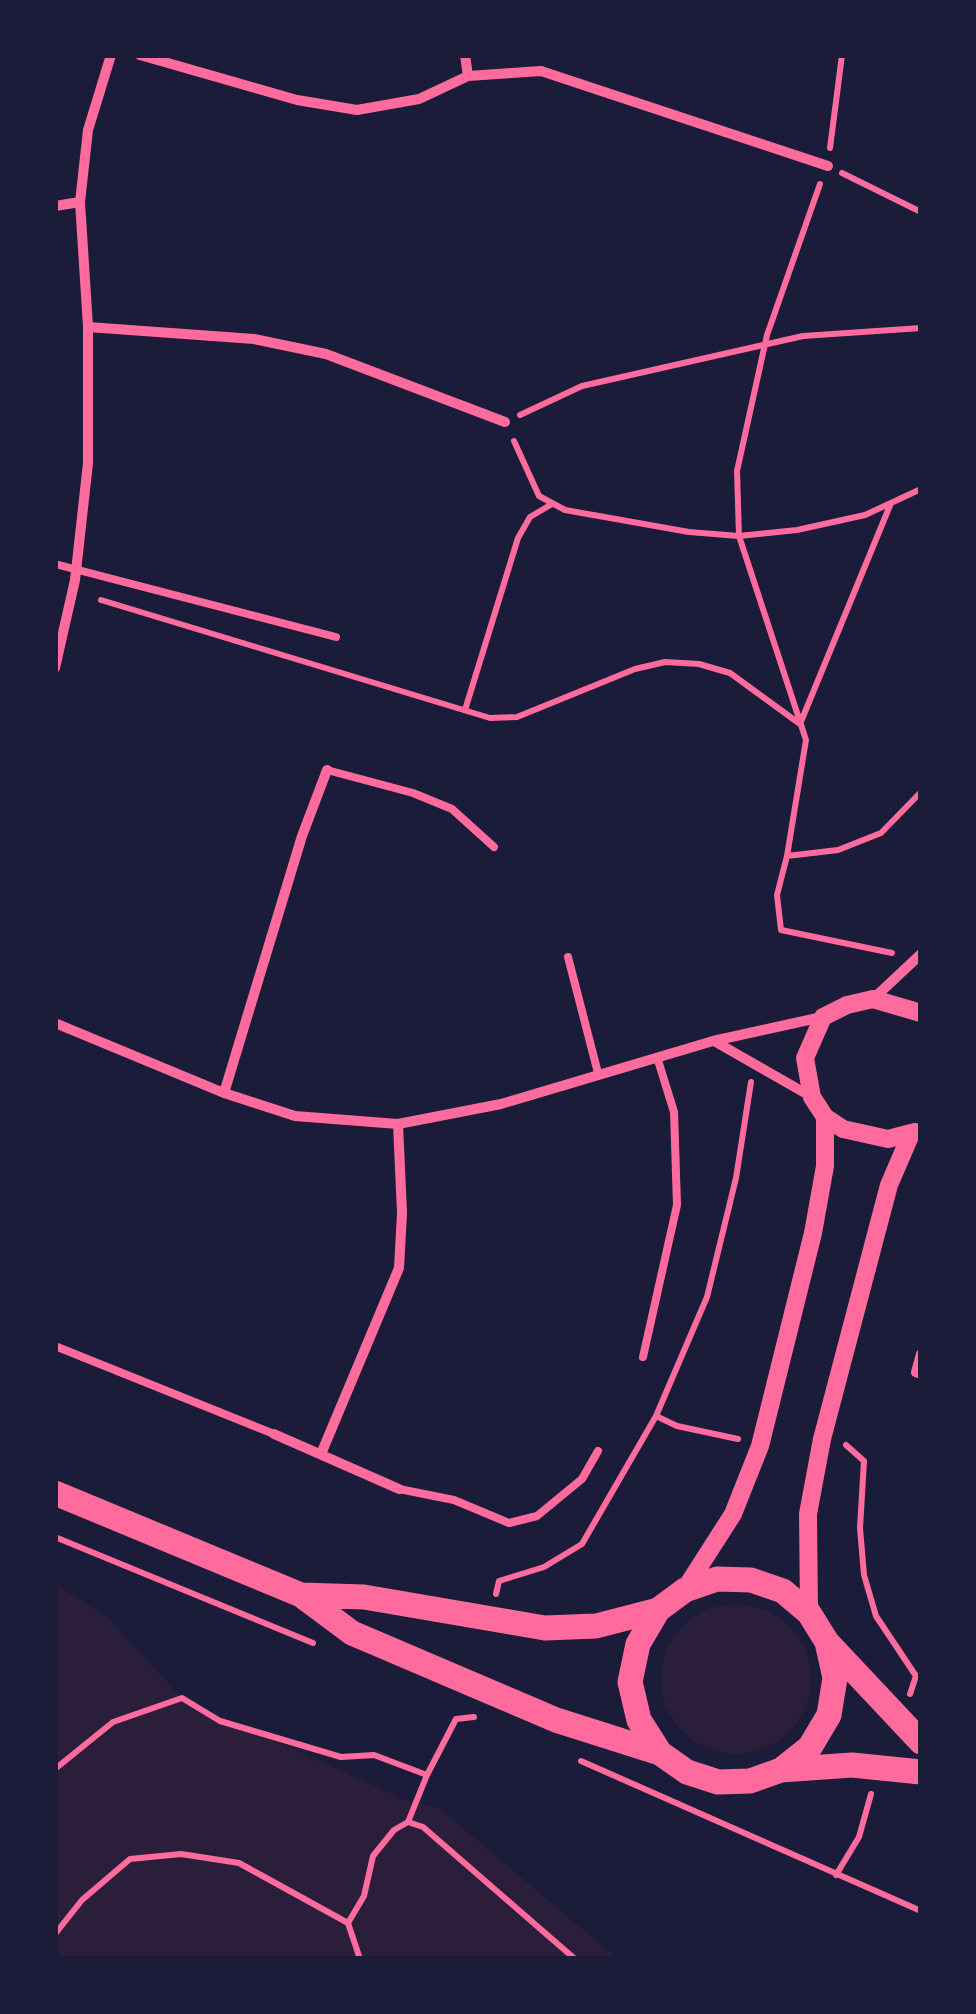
<!DOCTYPE html>
<html>
<head>
<meta charset="utf-8">
<style>
	body { margin:0 }
	#map { position:relative; width:976px; height:2014px; overflow:hidden; background:#1b1b3a; font-family:Montserrat,sans-serif }
	canvas { display:block }
	.frame { position:absolute; inset:0; border:58px solid #1b1b3a; pointer-events:none }
</style>
</head>
<body>
<div id="map">
<canvas width="976" height="2014"></canvas>
<div class="frame"></div>
</div>
<script>
const c = document.querySelector('canvas').getContext('2d');
c.lineJoin = 'round';
function fillPath(path, color) { c.fillStyle = color; c.fill(path, 'evenodd'); }
const toPath = rows => new Path2D(rows.map(r => 'M' + r).join(''));
function trace(path, color, width, dash) { c.strokeStyle = color; c.lineWidth = width; c.lineCap = dash ? 'butt' : 'round'; c.setLineDash(dash || []); c.stroke(path); }
const green = toPath([
	[55,1584,106,1616,182,1698,403,1799,439,1808,618,1959,55,1959],
	'661 1679a75 75 0 1 1 150 0a75 75 0 1 1-150 0Z'
]);
const path = toPath([
	[830,148,842,55],
	[842,173,921,212],
	[520,415,582,386,803,336,921,328],
	[514,441,539,496,565,510,689,532,739,536,797,530,865,515,921,489],
	[101,600,490,718,517,717,635,669,665,662,699,664,730,673,800,724,891,503],
	[465,710,518,538,530,517,552,504],
	[787,856,806,740,739,536,737,471,767,335,820,184],
	[892,953,781,930,777,895,787,856,838,850,881,833,921,792],
	[656,1416,677,1426,738,1439],
	[846,1445,864,1461,860,1528,864,1575,876,1616,916,1676,910,1694],
	[55,1537,313,1643],
	[496,1594,499,1581,544,1567,582,1544,656,1416,707,1297,736,1178,751,1082],
	[581,1761,921,1911],
	[55,1769,113,1722,182,1698,220,1721,341,1757,374,1755,427,1775,456,1719,474,1717],
	[408,1822,427,1775],
	[836,1875,859,1837,871,1794],
	[55,1934,82,1900,130,1859,181,1854,239,1863,348,1923],
	[360,1959,348,1923,364,1896,373,1856,394,1830,408,1822,423,1827,575,1959]
]);
const service = toPath([
	[55,564,336,637],
	[327,770,413,793,452,809,494,847],
	[568,957,598,1073],
	[55,1346,274,1434],
	[643,1357,677,1205,674,1112,657,1057],
	[399,1489,454,1500,509,1523,537,1516,582,1479,598,1451]
]);
const minor = toPath([
	[140,55,297,100,357,110,419,99,468,76,541,71,828,166],
	[465,55,468,76],
	[55,206,80,202],
	[88,327,254,339,326,354,505,422],
	[55,668,75,580,88,463,88,327,80,202,88,130,111,55],
	[873,999,921,954],
	[55,1023,224,1093,295,1116,398,1124,501,1104,713,1041,822,1017],
	[714,1041,812,1097],
	[224,1093,302,836,327,770],
	[921,1354,916,1372,921,1374],
	[274,1434,399,1489],
	[321,1454,399,1268,402,1213,398,1124]
]);
const tertiary = toPath([
	[915,1132,888,1139,843,1129,825,1117,812,1097,805,1058,823,1017,847,1005,873,999,921,1013],
	[685,1589,733,1514,760,1446,813,1233,825,1166,825,1117],
	[809,1613,808,1514,822,1439,889,1185,911,1134]
]);
const primary = toPath([
	[55,1493,301,1595,352,1633,556,1720,660,1753],
	[301,1595,364,1597,545,1628,596,1626,658,1610],
	[827,1642,921,1742],
	[781,1770,810,1747,829,1715,835,1678,827,1642,809,1613,783,1591,751,1580,717,1579,685,1590,658,1610,638,1644,630,1682,639,1720,660,1753,687,1772,718,1782,750,1781,781,1770,852,1765,921,1772]
]);
fillPath(green, '#2a1e3b');
trace(path, '#ff6b9d', 6);
trace(service, '#ff6b9d', 8);
trace(minor, '#ff6b9d', 10);
trace(tertiary, '#ff6b9d', 18);
trace(primary, '#ff6b9d', 25);
</script>
</body>
</html>
